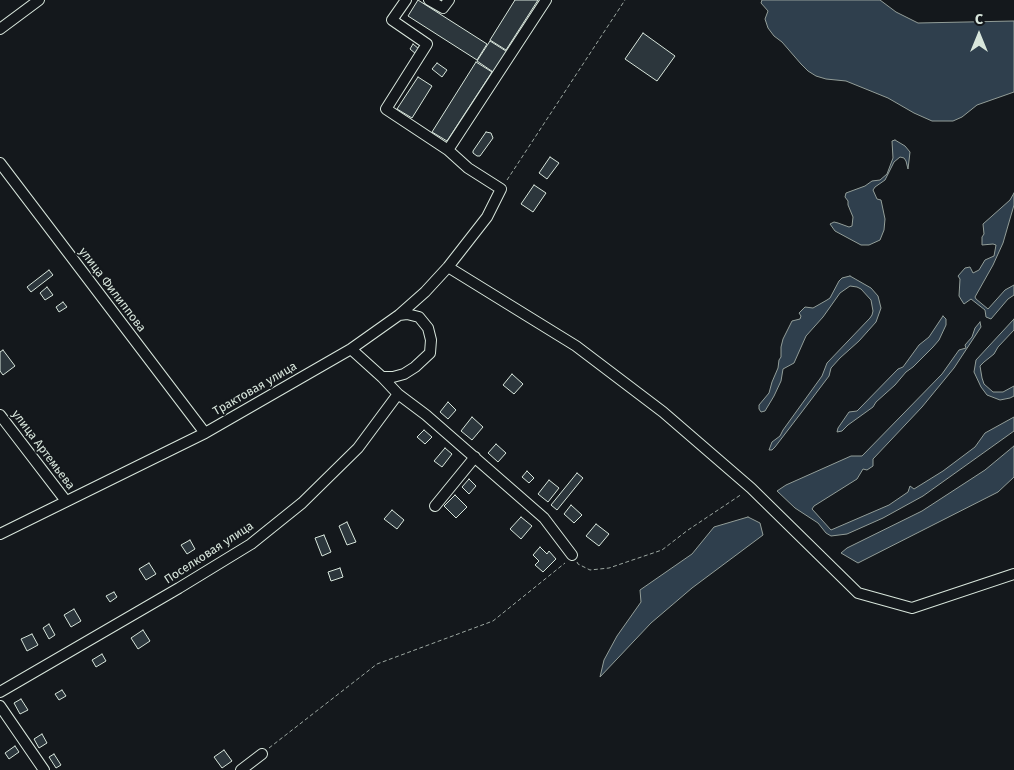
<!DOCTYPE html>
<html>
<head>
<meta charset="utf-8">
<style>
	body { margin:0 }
	#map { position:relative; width:1014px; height:770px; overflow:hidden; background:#14181c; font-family:"Fira Sans",sans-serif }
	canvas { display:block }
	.north { position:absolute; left:954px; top:10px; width:50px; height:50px; -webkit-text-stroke:4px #14181c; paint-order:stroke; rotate:0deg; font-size:14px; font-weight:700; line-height:20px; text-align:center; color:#d8e6dc }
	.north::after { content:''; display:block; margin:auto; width:18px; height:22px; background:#d8e6dc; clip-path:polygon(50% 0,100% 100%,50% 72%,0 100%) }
</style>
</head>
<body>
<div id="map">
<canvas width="1014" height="770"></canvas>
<div class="north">С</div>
</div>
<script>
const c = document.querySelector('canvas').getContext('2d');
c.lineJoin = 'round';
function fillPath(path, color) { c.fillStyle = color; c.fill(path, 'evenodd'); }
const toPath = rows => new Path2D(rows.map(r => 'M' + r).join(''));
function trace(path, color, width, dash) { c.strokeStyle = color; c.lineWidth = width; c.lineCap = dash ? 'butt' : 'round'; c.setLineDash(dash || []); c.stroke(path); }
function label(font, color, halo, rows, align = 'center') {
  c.font = font + ' "Fira Sans",sans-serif'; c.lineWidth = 4; c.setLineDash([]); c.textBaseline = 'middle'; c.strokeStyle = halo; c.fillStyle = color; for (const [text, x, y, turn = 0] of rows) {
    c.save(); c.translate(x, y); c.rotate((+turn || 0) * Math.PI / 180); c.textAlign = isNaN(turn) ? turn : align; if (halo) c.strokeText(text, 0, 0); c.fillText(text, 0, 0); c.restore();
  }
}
const water = toPath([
	[762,0,880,0,896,12,918,23,1014,21,1014,92,977,105,962,117,953,121,932,121,914,113,888,98,846,81,826,79,816,76,808,71,801,64,782,42,774,36,768,28,765,19,768,11,761,3,762,0],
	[895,140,905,146,910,152,908,169,906,161,904,158,900,157,894,162,885,180,875,187,873,190,877,199,881,200,885,219,884,230,880,240,869,245,861,245,835,231,830,224,834,222,838,223,849,227,852,226,853,217,848,205,848,201,845,197,846,193,865,186,872,181,880,180,887,174,893,158,892,141,895,140],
	[1014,193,1014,205,1003,243,993,265,975,297,976,299,988,309,1005,290,1014,285,1014,295,1008,299,991,319,986,317,985,310,971,299,964,304,962,301,959,296,960,279,958,276,965,268,970,267,973,273,979,270,985,260,994,256,996,245,993,244,982,245,982,237,984,234,983,224,1010,200,1014,193],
	[850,276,871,288,878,296,881,308,876,322,859,341,840,358,831,368,829,376,801,413,775,447,772,450,769,450,772,442,780,436,783,430,822,376,827,363,870,318,872,315,873,311,871,300,861,289,857,287,850,286,840,293,823,317,806,336,794,363,783,369,781,381,774,396,765,411,761,412,759,409,759,405,769,393,772,382,778,368,779,360,781,357,781,347,783,339,792,321,800,319,801,316,799,313,805,307,813,308,827,300,830,298,839,281,842,278,850,276],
	[943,316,946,319,946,325,939,340,933,347,913,367,906,372,895,385,876,402,873,407,848,425,842,431,837,432,838,428,849,412,857,411,860,408,898,369,903,367,919,345,929,337,943,316],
	[1014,319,1014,330,998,347,994,354,984,362,980,366,982,378,984,384,993,392,1003,392,1014,386,1014,396,1010,398,1000,400,987,395,981,387,974,372,976,360,1014,319],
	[980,322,981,327,979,330,954,368,922,407,873,459,873,466,867,470,863,469,857,479,814,506,812,509,831,530,889,505,908,492,910,486,914,489,943,471,975,447,985,433,1014,417,1014,431,923,496,883,518,847,534,831,536,826,533,818,523,795,508,777,491,786,485,851,456,862,456,942,374,959,350,966,348,965,345,972,337,975,328,980,322],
	[1014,446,1014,477,998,492,858,563,841,553,847,548,922,511,985,470,1014,446],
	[748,517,760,523,763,535,692,588,651,623,600,677,604,660,617,636,641,602,640,590,692,554,714,527,748,517]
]);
const building = toPath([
	[418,0,487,44,477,60,408,16,418,0],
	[515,0,538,0,506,50,490,40,515,0],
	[643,33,675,56,657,81,625,59,643,33],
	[490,41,509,53,496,74,477,61,490,41],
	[413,44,419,49,416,54,410,49,413,44],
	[476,62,492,72,447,141,432,132,476,62],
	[437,63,447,70,442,77,432,69,437,63],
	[418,77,432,86,412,118,397,109,418,77],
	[486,132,491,133,493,138,480,156,477,156,473,153,473,151,486,132],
	[550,157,559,163,547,179,539,173,550,157],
	[534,185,546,193,533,212,521,204,534,185],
	[49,270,53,275,31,292,27,287,49,270],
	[47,287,53,295,45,300,40,293,47,287],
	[63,302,67,307,59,312,56,307,63,302],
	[3,350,15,366,3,375,0,371,0,352,3,350],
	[512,374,523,384,514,394,503,385,512,374],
	[448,402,456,410,448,419,440,412,448,402],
	[472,417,483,427,472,440,461,431,472,417],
	[424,430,432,437,425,444,417,437,424,430],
	[496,444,506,453,498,462,488,453,496,444],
	[445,448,452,454,442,467,434,461,445,448],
	[527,471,534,478,529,483,522,477,527,471],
	[577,473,583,478,557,510,551,505,577,473],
	[469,479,476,486,469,494,462,487,469,479],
	[549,480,559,488,548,502,538,494,549,480],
	[455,495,467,507,456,518,444,506,455,495],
	[571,505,582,515,574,523,564,514,571,505],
	[392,510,404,520,397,529,384,519,392,510],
	[521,517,532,526,521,539,510,529,521,517],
	[347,522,356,542,347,545,339,526,347,522],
	[596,524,609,534,599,546,586,536,596,524],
	[324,535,331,552,322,556,315,538,324,535],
	[190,540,195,549,187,554,181,545,190,540],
	[540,547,547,554,549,551,556,559,543,572,535,565,539,561,533,555,540,547],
	[149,563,156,574,146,580,139,569,149,563],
	[340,568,343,577,331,581,328,572,340,568],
	[114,592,117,597,110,602,106,596,114,592],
	[74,609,81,621,71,627,64,615,74,609],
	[49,624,55,635,49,639,43,628,49,624],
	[143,630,150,641,138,649,131,638,143,630],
	[32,634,38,645,27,651,21,639,32,634],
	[102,654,106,661,96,667,92,660,102,654],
	[62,690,66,696,59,700,55,694,62,690],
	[21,699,28,710,20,714,14,703,21,699],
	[42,734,47,743,39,748,34,739,42,734],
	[15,746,19,752,9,759,5,753,15,746],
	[224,750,232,761,222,768,214,757,224,750],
	[54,754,61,765,56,768,49,757,54,754]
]);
const path = toPath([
	[507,180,625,0],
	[577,562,578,564,590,570,609,568,662,550,688,530,742,494],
	[269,748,377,664,493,621,565,563]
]);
const minor = toPath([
	[429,0,443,8,449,0],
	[0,29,39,0],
	[448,150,546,0],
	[0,163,205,433],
	[448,267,576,346,663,412,751,488,858,593,912,608,1014,574],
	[351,349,382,377,398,394,426,415,544,518,572,555],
	[382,377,393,377,404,374,415,367,430,353,431,340,428,328,419,317,407,314,399,315],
	[0,415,66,501],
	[435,506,475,457],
	[0,534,205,433,351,349,399,315,425,292,448,267,487,217,501,189,468,168,448,150,386,109,427,44,392,20,406,0],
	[0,692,179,588,251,544,302,503,358,448,398,394],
	[0,706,44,770],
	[241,770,262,754]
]);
const streetNames = [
	["улица Филиппова",112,290,53],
	["Трактовая улица",255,389,-30],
	["улица Артемьева",43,450,53],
	["Поселковая улица",209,553,-33]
];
fillPath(water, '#2f3f4d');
trace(water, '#939e99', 1);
fillPath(building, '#2c363c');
trace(building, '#d8e6dc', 1);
trace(minor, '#d8e6dc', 12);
trace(path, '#9da8a2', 1, [4, 2.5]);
trace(minor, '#14181c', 10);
label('12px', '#d8e6dc', '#14181c', streetNames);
</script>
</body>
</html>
